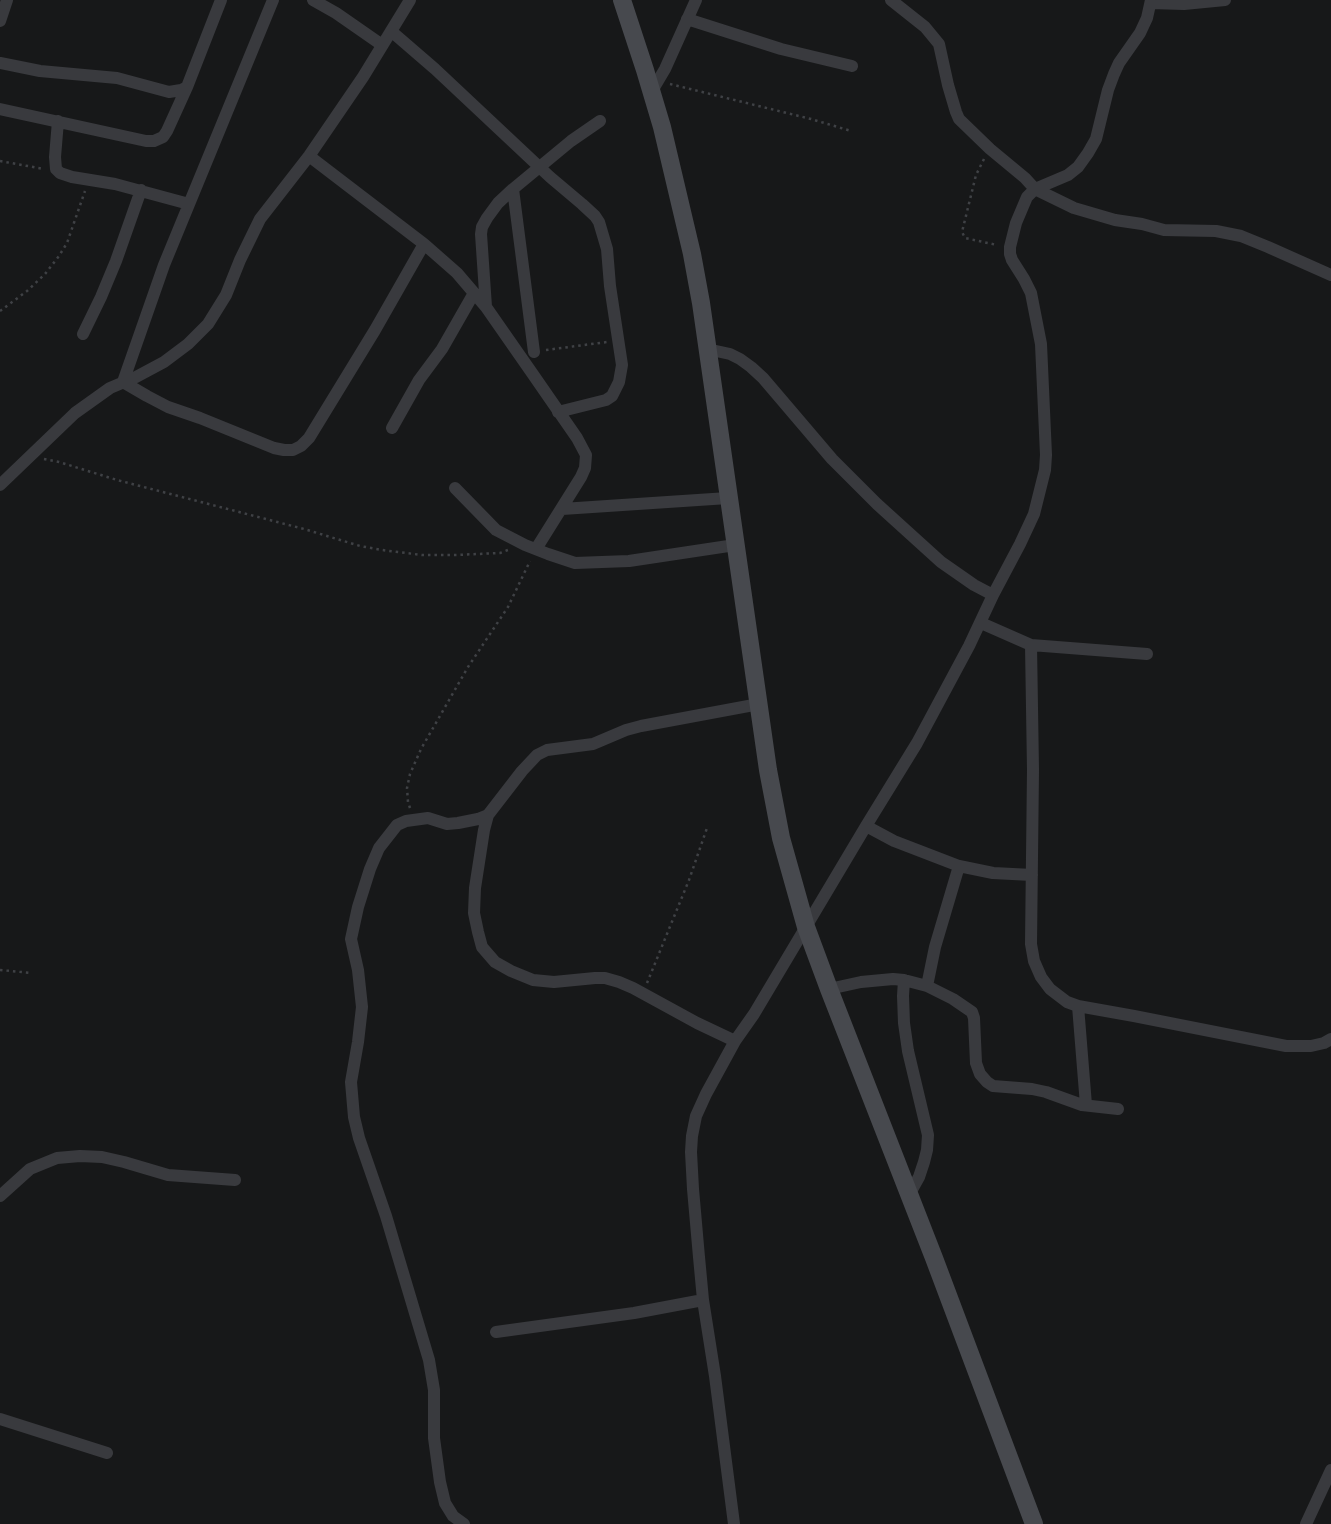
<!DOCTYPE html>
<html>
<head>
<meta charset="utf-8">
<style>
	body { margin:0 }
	canvas { display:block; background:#171819 }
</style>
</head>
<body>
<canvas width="1331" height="1524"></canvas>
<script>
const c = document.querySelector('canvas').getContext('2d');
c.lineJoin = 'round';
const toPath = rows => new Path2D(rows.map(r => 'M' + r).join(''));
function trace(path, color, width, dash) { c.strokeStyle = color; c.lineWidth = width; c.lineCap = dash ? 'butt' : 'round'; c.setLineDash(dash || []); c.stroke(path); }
const path = toPath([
	[670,84,811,119,851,131],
	[984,159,976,175,962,232,965,238,997,245],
	[0,161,44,169],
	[0,311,27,291,45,274,59,256,67,243,85,191],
	[546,350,607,342],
	[44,459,59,462,117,480,304,529,360,546,382,550,422,555,455,555,500,553,508,550],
	[410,808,408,802,407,788,410,774,421,749,468,667,508,607,530,561],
	[0,970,31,973],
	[647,983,689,880,707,828]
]);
const street = toPath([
	[273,0,164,265,123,382,147,396,168,407,200,418,274,448,284,450,293,450,301,446,309,438,375,330,424,244],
	[313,0,336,13,382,45],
	[891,0,925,27,939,44,948,85,956,112,959,119,990,149,1025,178,1035,189,1074,208,1115,220,1142,224,1164,230,1216,231,1241,236,1268,247,1331,275],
	[1151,3,1184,4,1225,0],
	[687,19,781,49,852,66],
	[0,21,7,0],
	[391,31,435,69,550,177,582,204,595,216,599,222,607,249,610,286,622,365,619,382,612,396,606,400,558,412],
	[0,63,40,71,117,78,169,92,181,90,187,87,221,0],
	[652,91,665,69,696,0],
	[0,109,146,141,154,141,163,137,167,131,187,87],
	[58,121,55,157,56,169,60,173,72,177,115,184,189,204],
	[309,156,424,244,457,273,486,307,532,373,577,438,586,455,585,468,581,477,536,549],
	[513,189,534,352],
	[486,307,481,234,482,227,487,218,498,203,513,189,571,141,600,121],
	[83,334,101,297,116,261,141,190],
	[707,349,730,354,740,359,751,367,763,378,832,459,877,504,941,562,974,585,993,595],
	[392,428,419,380,442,349,474,293],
	[0,485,75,413,110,388,136,377,164,362,188,344,208,324,226,295,240,260,260,219,309,156,363,77,410,0],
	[455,488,496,530,525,545,548,554,575,563,629,561,735,545],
	[562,509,728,498],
	[981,623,1031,645,1147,654],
	[1031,645,1033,770,1031,944,1034,961,1041,977,1050,989,1067,1002,1078,1006,1134,1016,1286,1046,1311,1046,1324,1043,1331,1039],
	[866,826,894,841,959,866,993,873,1032,875],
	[904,980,903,996,904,1023,908,1051,928,1135,927,1150,924,1162,919,1177,909,1195],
	[927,986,935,947,959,866],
	[829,989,861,982,893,979,904,980,927,986,953,999,972,1012,974,1018,976,1063,980,1074,987,1082,993,1086,1032,1089,1046,1092,1082,1105,1118,1109],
	[1078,1006,1086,1105],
	[735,1041,697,1023,633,988,619,982,605,978,595,978,554,982,533,980,511,971,495,962,482,947,478,932,474,913,475,888,484,830,488,815,522,771,537,755,547,750,593,744,626,730,641,726,759,704],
	[0,1196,30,1169,57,1158,80,1156,102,1157,124,1162,168,1175,235,1180],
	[496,1332,634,1313,703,1300],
	[0,1419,107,1453],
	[464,1524,453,1516,445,1503,440,1482,434,1438,434,1390,429,1360,386,1216,359,1138,354,1117,351,1082,358,1042,362,1007,358,970,351,939,358,907,370,869,379,848,397,825,406,821,428,818,447,824,458,823,478,819,488,815],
	[734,1524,715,1376,703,1300,699,1257,693,1189,691,1152,692,1136,696,1116,706,1094,735,1041,754,1014,866,826,917,743,969,646,993,595,1020,544,1034,514,1045,470,1046,455,1041,344,1031,293,1024,279,1012,260,1010,254,1010,247,1016,223,1027,197,1035,189,1068,175,1078,167,1088,153,1096,139,1108,90,1114,74,1119,63,1140,33,1147,18,1151,0],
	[1306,1524,1331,1470]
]);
const secondary = toPath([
	[622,0,645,70,662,127,692,254,701,303,768,770,781,838,806,927,829,989,934,1258,1034,1524]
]);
trace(path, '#3f4145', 2.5, [2.5, 4]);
trace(street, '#393a3e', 12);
trace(secondary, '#47494e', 18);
</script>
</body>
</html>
